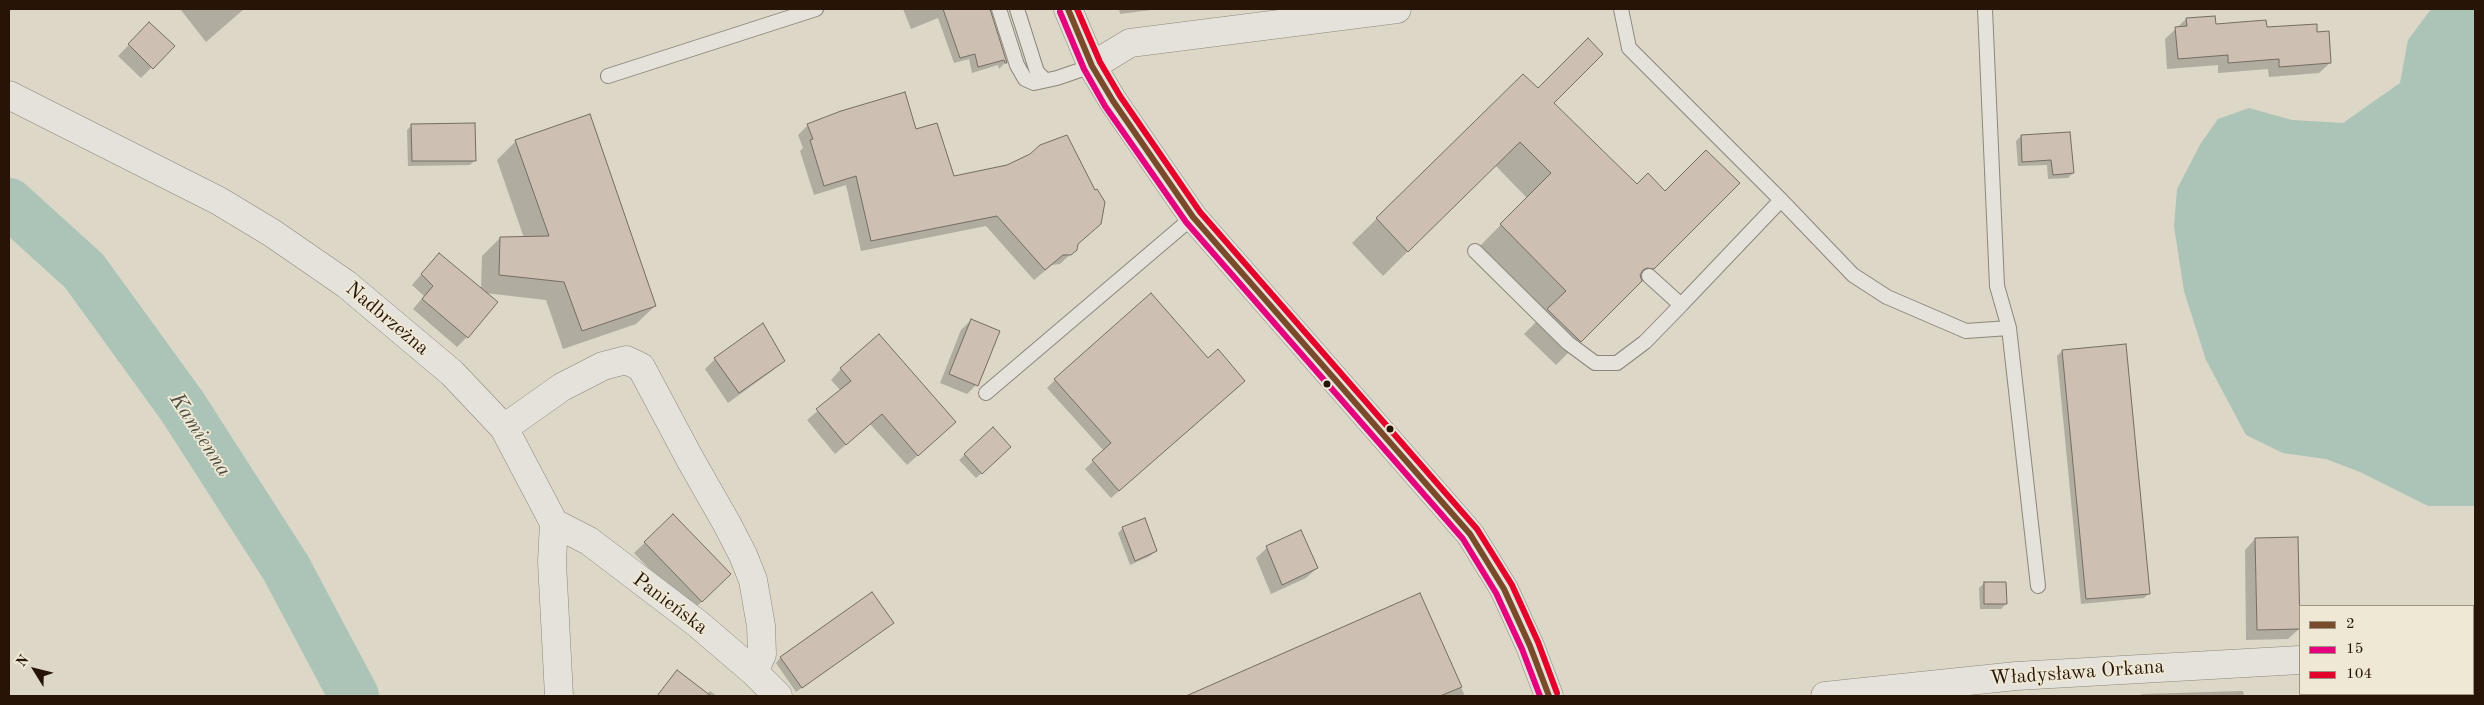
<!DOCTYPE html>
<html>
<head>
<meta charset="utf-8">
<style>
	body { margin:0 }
	#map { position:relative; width:2484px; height:705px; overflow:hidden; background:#dcd7c7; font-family:"Old Standard TT",serif }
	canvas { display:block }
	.frame { position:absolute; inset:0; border:10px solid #271407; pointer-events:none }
	.legend { position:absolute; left:2299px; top:605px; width:175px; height:90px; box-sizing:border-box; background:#eee8d5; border:1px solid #9e9383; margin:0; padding:6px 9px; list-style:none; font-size:15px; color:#271407 }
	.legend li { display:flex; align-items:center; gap:10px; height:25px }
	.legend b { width:25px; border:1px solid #9e9383 }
	.north { position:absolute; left:10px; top:645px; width:50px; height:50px; -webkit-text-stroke:4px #eee8d5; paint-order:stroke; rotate:306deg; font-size:14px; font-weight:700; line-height:20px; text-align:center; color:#271407 }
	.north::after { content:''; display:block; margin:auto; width:18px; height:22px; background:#271407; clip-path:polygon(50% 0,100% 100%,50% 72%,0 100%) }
</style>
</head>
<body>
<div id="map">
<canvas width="2484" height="705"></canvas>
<div class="frame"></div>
<ul class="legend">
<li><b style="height:6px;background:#7a4b2a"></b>2</li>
<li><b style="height:6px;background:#e5007d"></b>15</li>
<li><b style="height:6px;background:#e4002b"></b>104</li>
</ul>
<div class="north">N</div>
</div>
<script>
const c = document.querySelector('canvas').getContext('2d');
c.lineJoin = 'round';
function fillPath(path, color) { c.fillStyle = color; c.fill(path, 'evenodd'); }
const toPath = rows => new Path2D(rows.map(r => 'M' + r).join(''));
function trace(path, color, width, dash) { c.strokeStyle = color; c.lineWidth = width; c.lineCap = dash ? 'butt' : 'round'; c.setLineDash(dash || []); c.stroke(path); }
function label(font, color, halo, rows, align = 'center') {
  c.font = font + ' "Old Standard TT",serif'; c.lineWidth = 4; c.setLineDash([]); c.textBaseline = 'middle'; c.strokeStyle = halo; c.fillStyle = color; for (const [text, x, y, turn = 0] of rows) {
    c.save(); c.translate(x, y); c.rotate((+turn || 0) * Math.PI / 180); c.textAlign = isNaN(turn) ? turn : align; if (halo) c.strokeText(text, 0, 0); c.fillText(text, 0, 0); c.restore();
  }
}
const water = toPath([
	[2431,9,2475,9,2475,506,2428,506,2360,472,2326,459,2283,453,2246,435,2206,360,2184,291,2174,226,2177,189,2201,143,2218,119,2249,108,2292,120,2343,123,2400,83,2408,40]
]);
const shadow = toPath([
	[182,9,244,9,206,42,181,10],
	[903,9,989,9,1006,62,999,69,998,65,972,73,969,59,954,63,938,18,911,29],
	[1119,9,1159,9,1120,14],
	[2186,19,2214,25,2266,28,2330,63,2319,73,2269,77,2268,69,2218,73,2218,65,2167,69,2165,39],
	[149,24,173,46,141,78,118,56],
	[1523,75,1637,186,1665,192,1738,183,1556,365,1524,334,1542,316,1477,249,1527,198,1495,165,1383,276,1352,243],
	[412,125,475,160,470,165,408,166,407,130],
	[808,125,915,131,953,177,1076,245,1076,249,1060,264,1052,265,1034,280,986,226,861,251,846,185,814,195,800,151,803,148,798,135],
	[2021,136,2073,173,2068,178,2048,179,2047,165,2018,166,2016,141],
	[516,141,655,306,636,324,563,349,546,300,485,293,467,337,457,347,413,309,424,296,412,285,430,264,481,290,482,256,500,238,524,238,497,160],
	[971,320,976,385,967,394,940,383,961,330],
	[763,325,783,361,772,371,728,403,705,369,715,359],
	[2062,351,2149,593,2144,598,2081,604,2057,356],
	[841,369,944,432,907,465,870,424,835,454,807,420,841,391,831,380],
	[1055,380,1236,389,1111,498,1085,469,1104,451,1047,388],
	[993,429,1005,452,976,478,959,460],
	[673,516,730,574,691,612,634,553],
	[1123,528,1156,551,1150,556,1130,565,1118,533],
	[2255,539,2299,629,2288,639,2246,640,2245,550],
	[1267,548,1317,568,1306,578,1271,594,1256,558],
	[1984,583,2006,604,2001,609,1980,609,1979,588],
	[1419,595,1465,696,1193,696,1197,693],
	[893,623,796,692,776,663,781,657],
	[677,672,707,694,710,691,717,696,657,696],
	[2243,691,2244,696,2140,696,2142,694]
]);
const river = toPath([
	[9,203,84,271,182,406,286,568,354,696]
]);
const building = toPath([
	[943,9,990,9,1007,63,1005,63,1004,60,978,67,975,54,960,58,943,9],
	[2215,16,2216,24,2266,20,2267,27,2317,24,2317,32,2329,31,2331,63,2279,67,2279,59,2228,63,2228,55,2178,59,2175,27,2187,26,2186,18,2215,16],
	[149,22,175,46,153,69,128,44,149,22],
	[1588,38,1603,54,1554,103,1637,184,1648,173,1665,191,1706,150,1740,183,1654,269,1647,268,1643,270,1640,275,1642,281,1581,342,1547,309,1566,291,1500,224,1551,173,1520,142,1408,252,1376,218,1523,74,1538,88,1588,38],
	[905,92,916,129,937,123,954,176,1007,165,1030,154,1040,145,1067,135,1095,190,1097,189,1105,202,1101,224,1078,244,1077,250,1071,255,1063,255,1045,270,997,216,871,241,856,176,824,186,810,140,813,139,807,124,841,111,905,92],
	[590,114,656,306,582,331,564,282,499,275,500,237,549,236,515,140,590,114],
	[475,123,476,161,412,161,411,124,475,123],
	[2070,132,2074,173,2053,175,2051,160,2022,162,2021,135,2070,132],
	[439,253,498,302,468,338,422,299,433,286,421,274,439,253],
	[1151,293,1208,358,1218,349,1245,381,1119,491,1092,460,1111,443,1054,379,1151,293],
	[971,319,1000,331,978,386,949,374,971,319],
	[763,323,785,361,739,393,714,358,763,323],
	[879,334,956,422,918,456,882,414,846,445,816,409,851,381,840,368,879,334],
	[2126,344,2150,594,2086,599,2062,350,2126,344],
	[993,427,1011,447,982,474,964,454,993,427],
	[673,514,731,574,702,602,644,542,673,514],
	[1145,518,1157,551,1135,561,1122,527,1145,518],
	[1301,530,1318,568,1282,585,1266,546,1301,530],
	[2298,537,2300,629,2257,630,2255,538,2298,537],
	[1984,582,2006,582,2007,604,1984,604,1984,582],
	[872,592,894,623,802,688,780,657,872,592],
	[1420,593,1462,687,1440,696,1186,696,1420,593],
	[677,670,711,696,657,696,677,670]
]);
const service = toPath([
	[999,9,1017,65,1025,79,1034,83,1057,78,1092,66],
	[1017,9,1037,72,1045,80],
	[1621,9,1629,48,1781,200,1853,275,1887,297,1966,331,2009,328,2038,586],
	[1985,9,1997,286,2009,328],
	[608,76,816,9],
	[1475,251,1568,343,1595,363,1617,363,1645,342,1681,305],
	[1649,276,1681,305,1781,200],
	[986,393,1193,217]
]);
const minor = toPath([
	[1092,66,1130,43,1397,9],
	[9,95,219,201,272,233,346,284,452,373,504,428,554,523,552,562,559,696],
	[504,428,562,387,603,366,626,360,641,367,690,459,727,524,743,555,753,580,761,626,762,654,754,672],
	[554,523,589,541,698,624,754,672,778,696],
	[2473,657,2475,657],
	[1825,696,2016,676,2300,660]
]);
const tertiary = toPath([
	[1068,9,1092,66,1113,101,1193,217,1470,534,1504,589,1530,646,1549,696]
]);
const bus1 = toPath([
	[1068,9,1092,66,1113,101,1193,217,1470,534,1504,589,1530,646,1549,696]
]);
const bus2 = toPath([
	[1060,12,1084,69,1105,106,1186,222,1463,539,1496,593,1522,649,1540,696]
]);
const bus3 = toPath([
	[1077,9,1100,62,1120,96,1200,212,1477,529,1512,585,1538,642,1557,693]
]);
const markers = [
	[1327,384,4.5,"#271407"],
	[1390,429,4.5,"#271407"]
];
const streetNames = [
	["Nadbrzeżna",387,319,40],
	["Panieńska",670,604,37],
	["Władysława Orkana",2077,673,-4]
];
const waterNames = [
	["Kamienna",200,435,57]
];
fillPath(water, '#abc4b7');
fillPath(shadow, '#0003');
trace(river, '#abc4b7', 50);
fillPath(building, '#cdbfb1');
trace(building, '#736d63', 1);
trace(service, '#8c877d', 16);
trace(minor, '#8c877d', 29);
trace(tertiary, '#8c877d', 29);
trace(service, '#e4e2da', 14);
trace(minor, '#e4e2da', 28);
trace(tertiary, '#e4e2da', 28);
trace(bus1, '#7a4b2a', 6);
trace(bus2, '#e5007d', 6);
trace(bus3, '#e4002b', 6);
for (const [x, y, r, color] of markers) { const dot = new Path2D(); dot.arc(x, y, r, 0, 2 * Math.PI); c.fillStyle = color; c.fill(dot); trace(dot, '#eee8d5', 2); }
label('20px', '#271407', '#eee8d5', streetNames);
label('italic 21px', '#4e4f42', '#eee8d5', waterNames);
</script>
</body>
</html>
